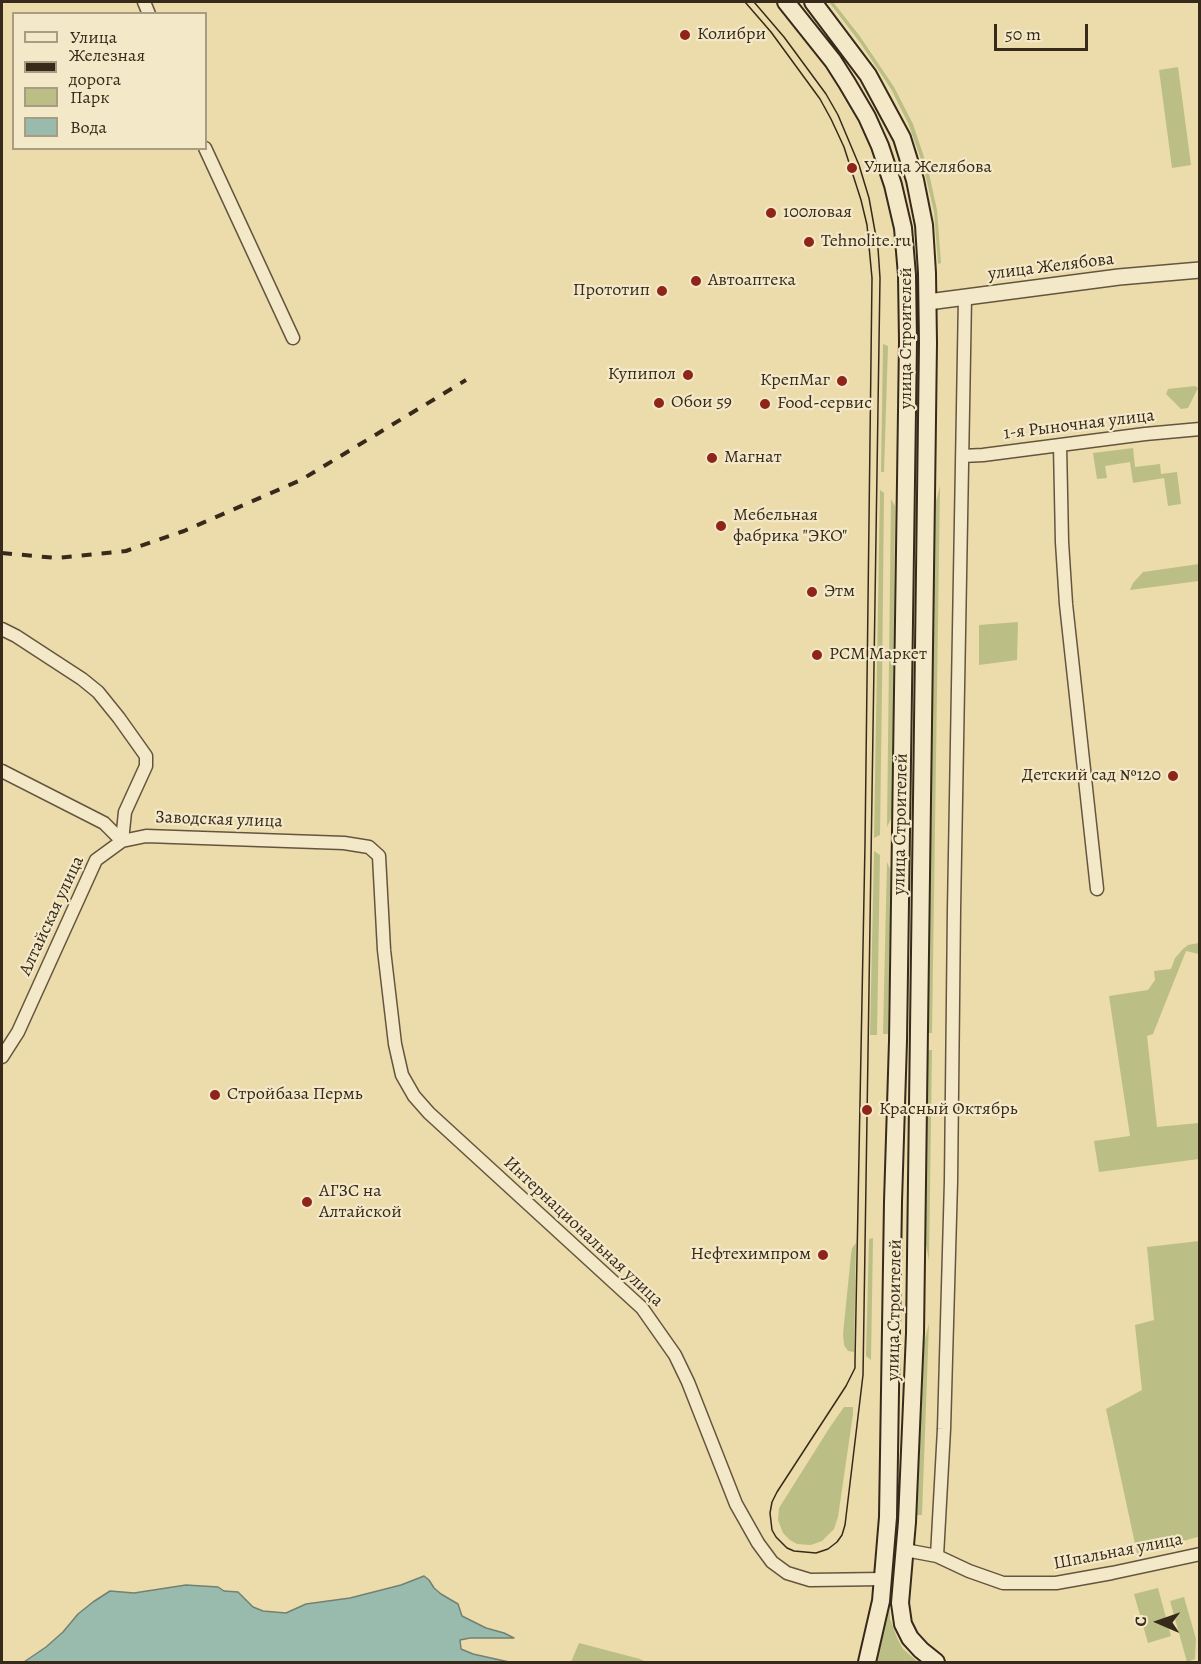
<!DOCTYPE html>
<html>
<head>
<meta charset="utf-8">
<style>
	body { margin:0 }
	#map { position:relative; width:1201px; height:1664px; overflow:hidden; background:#ecdbab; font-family:Alegreya,serif }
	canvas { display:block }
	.frame { position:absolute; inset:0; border:3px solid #372a1a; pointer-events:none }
	.legend { position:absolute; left:12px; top:12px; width:195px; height:138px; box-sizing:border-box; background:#f3e8c8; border:2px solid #a89c82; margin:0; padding:8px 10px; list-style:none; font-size:18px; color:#372a1a }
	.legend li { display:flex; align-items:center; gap:12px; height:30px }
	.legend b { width:30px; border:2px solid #a89c82 }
	.north { position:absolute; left:1129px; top:1592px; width:60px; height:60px; -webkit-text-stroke:4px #f3e8c8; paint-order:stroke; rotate:272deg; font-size:16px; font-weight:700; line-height:24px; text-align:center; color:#372a1a }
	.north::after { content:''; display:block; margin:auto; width:21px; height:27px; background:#372a1a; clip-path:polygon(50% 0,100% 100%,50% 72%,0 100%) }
	.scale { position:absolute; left:994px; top:24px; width:94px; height:27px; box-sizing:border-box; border:3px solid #372a1a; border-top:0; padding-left:8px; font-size:18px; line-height:21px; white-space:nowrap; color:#372a1a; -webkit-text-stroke:4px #f3e8c8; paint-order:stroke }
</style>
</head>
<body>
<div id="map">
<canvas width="1201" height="1664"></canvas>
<div class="frame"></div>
<ul class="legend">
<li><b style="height:8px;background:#f3e8c8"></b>Улица</li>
<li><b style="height:8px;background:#372a1a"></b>Железная дорога</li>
<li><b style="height:16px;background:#bbbf86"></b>Парк</li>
<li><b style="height:16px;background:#99bbad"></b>Вода</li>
</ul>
<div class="north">С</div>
<div class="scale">50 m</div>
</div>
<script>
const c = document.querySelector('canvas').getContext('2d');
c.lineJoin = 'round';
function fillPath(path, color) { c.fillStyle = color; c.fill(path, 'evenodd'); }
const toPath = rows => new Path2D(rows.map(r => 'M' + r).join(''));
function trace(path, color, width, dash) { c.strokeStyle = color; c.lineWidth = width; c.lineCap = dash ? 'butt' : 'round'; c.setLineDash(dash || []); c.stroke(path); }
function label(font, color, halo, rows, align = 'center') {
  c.font = font + ' Alegreya,serif'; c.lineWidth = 4.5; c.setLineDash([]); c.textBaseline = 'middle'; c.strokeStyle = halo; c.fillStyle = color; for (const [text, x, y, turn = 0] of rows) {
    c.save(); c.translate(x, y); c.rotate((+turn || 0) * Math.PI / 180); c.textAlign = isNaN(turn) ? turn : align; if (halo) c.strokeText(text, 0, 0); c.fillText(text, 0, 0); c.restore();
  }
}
const green = toPath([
	[829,2,833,2,859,35,894,87,913,124,928,169,937,210,941,263,938,264,934,212,923,165,908,123,891,89,861,44],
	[1178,67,1191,165,1172,168,1159,70],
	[883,344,888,346,884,472,881,472],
	[1195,386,1198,388,1188,408,1181,409,1166,394,1168,389],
	[1133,448,1135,467,1160,464,1161,474,1177,472,1181,504,1168,506,1164,478,1133,483,1130,462,1105,466,1107,478,1097,479,1093,453],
	[940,486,932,1033,928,1033,935,505],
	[880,490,884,493,882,689,880,835,874,838],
	[891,499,895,506,895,513,892,813,891,819,887,827],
	[1199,564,1199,581,1130,590,1133,583,1143,572],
	[1018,622,1017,660,979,665,979,625],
	[874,851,880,855,877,1035,870,1035],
	[887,862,890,869,891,874,888,1034,883,1034],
	[1199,943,1199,954,1186,951,1153,1034,1147,1036,1157,1127,1199,1123,1199,1159,1099,1172,1094,1141,1130,1136,1109,996,1148,990,1155,980,1154,971,1171,969,1175,958,1183,949,1188,945],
	[928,1050,932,1050,929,1261,925,1239],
	[873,1238,871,1360,866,1356,869,1239],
	[1199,1241,1199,1533,1198,1537,1137,1553,1106,1409,1142,1390,1135,1325,1154,1320,1147,1247],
	[856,1243,854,1352,848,1351,844,1345,843,1334,851,1255,852,1248],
	[929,1323,922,1515,917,1515,924,1343],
	[844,1407,853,1407,853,1414,838,1517,834,1529,822,1541,811,1545,797,1544,790,1540,783,1533,778,1520,779,1508,830,1427],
	[895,1523,897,1523,889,1599,890,1619,898,1640,903,1649,918,1662,873,1662],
	[1158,1588,1171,1636,1148,1643,1134,1594],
	[1184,1597,1196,1639,1195,1659,1187,1662,1170,1601],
	[579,1643,640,1659,647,1662,571,1662]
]);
const water = toPath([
	[424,1576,429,1580,434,1588,441,1594,458,1604,462,1616,486,1628,504,1633,514,1638,470,1638,460,1640,461,1649,473,1654,509,1662,24,1662,46,1647,63,1632,78,1614,93,1602,110,1591,134,1593,186,1585,218,1587,224,1591,238,1592,253,1607,263,1611,286,1613,306,1604,350,1598,401,1585,424,1576]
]);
const minor = toPath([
	[144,2,149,14],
	[205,148,293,338],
	[1060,445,1062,542,1066,604,1097,889],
	[962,456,983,455,1145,434,1200,429],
	[2,629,16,636,82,679,98,692,119,718,146,756,146,766,125,812,122,841],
	[2,771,104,823,122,841],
	[2,1057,18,1032,96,860,122,841,146,836,344,843,369,847,379,856,384,950,395,1044,402,1075,414,1096,429,1113,642,1308,675,1355,688,1382,736,1504,758,1543,772,1562,787,1573,810,1580,883,1579],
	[905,1550,937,1556,969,1571,1003,1583,1056,1583,1112,1573,1200,1554],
	[937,1556,944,1429,951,1181,954,910,965,297]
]);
const tertiary = toPath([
	[928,302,1119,277,1200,270]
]);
const secondary = toPath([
	[786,2,833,61,847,83,867,117,880,146,893,185,903,228,907,275,908,341,898,1041,893,1202,888,1517,881,1601,867,1662],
	[813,2,868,75,902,138,915,180,924,225,927,273,928,343,915,1333,907,1522,900,1603,903,1624,910,1638,921,1650,936,1662]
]);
const tram = toPath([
	[745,2,771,32,820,99,831,119,844,147,861,200,867,225,872,278,865,844,855,1361,855,1368,846,1386,777,1492,772,1502,770,1513,772,1530,776,1537,787,1548,794,1551,816,1553,828,1549,837,1542,842,1535,845,1525,863,1375,880,278,878,248,869,198,859,165,838,115,826,94,784,37,754,2]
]);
const rail = toPath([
	[2,553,56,558,126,551,184,531,301,480,466,380]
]);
const markers = [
	[685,35,6,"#8f2418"],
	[852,168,6,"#8f2418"],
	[771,213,6,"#8f2418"],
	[809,242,6,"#8f2418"],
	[696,281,6,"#8f2418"],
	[662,291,6,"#8f2418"],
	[688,375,6,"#8f2418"],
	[842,381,6,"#8f2418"],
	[659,403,6,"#8f2418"],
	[765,404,6,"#8f2418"],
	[712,458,6,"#8f2418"],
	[721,526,6,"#8f2418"],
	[812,592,6,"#8f2418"],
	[817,655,6,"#8f2418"],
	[1173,776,6,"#8f2418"],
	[215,1095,6,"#8f2418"],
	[867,1110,6,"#8f2418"],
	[307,1202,6,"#8f2418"],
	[823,1255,6,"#8f2418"]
];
const poiNames = [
	["Колибри",697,35],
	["Улица Желябова",864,168],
	["100ловая",783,213],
	["Tehnolite.ru",821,242],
	["Автоаптека",708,281],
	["Прототип",650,291,"right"],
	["Купипол",676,375,"right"],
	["КрепМаг",830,381,"right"],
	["Обои 59",671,403],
	["Food-сервис",777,404],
	["Магнат",724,458],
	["Мебельная",733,516],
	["фабрика \"ЭКО\"",733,537],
	["Этм",824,592],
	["РСМ Маркет",829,655],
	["Детский сад №120",1161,776,"right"],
	["Стройбаза Пермь",227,1095],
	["Красный Октябрь",879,1110],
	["АГЗС на",319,1192],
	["Алтайской",319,1213],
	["Нефтехимпром",811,1255,"right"]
];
const streetNames = [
	["улица Желябова",1051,267,-7],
	["улица Строителей",907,338,-90],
	["1-я Рыночная улица",1079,425,-7],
	["Заводская улица",219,820,2],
	["улица Строителей",901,824,-89],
	["Алтайская улица",52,916,-65],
	["Интернациональная улица",583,1232,43],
	["улица Строителей",895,1310,-89],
	["Шпальная улица",1118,1552,-11]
];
fillPath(green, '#bbbf86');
fillPath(water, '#99bbad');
trace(water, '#728172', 1.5);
trace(minor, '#64563e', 15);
trace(tertiary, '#64563e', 18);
trace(secondary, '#372a1a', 20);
trace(minor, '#f3e8c8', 12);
trace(tertiary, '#f3e8c8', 15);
trace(secondary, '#f3e8c8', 16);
trace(tram, '#372a1a', 1.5);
trace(rail, '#372a1a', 4, [10, 10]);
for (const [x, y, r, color] of markers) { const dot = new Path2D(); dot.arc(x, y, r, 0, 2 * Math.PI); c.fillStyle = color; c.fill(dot); trace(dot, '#f3e8c8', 2); }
label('18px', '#372a1a', '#f3e8c8', poiNames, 'left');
label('18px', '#372a1a', '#f3e8c8', streetNames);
</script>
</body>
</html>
